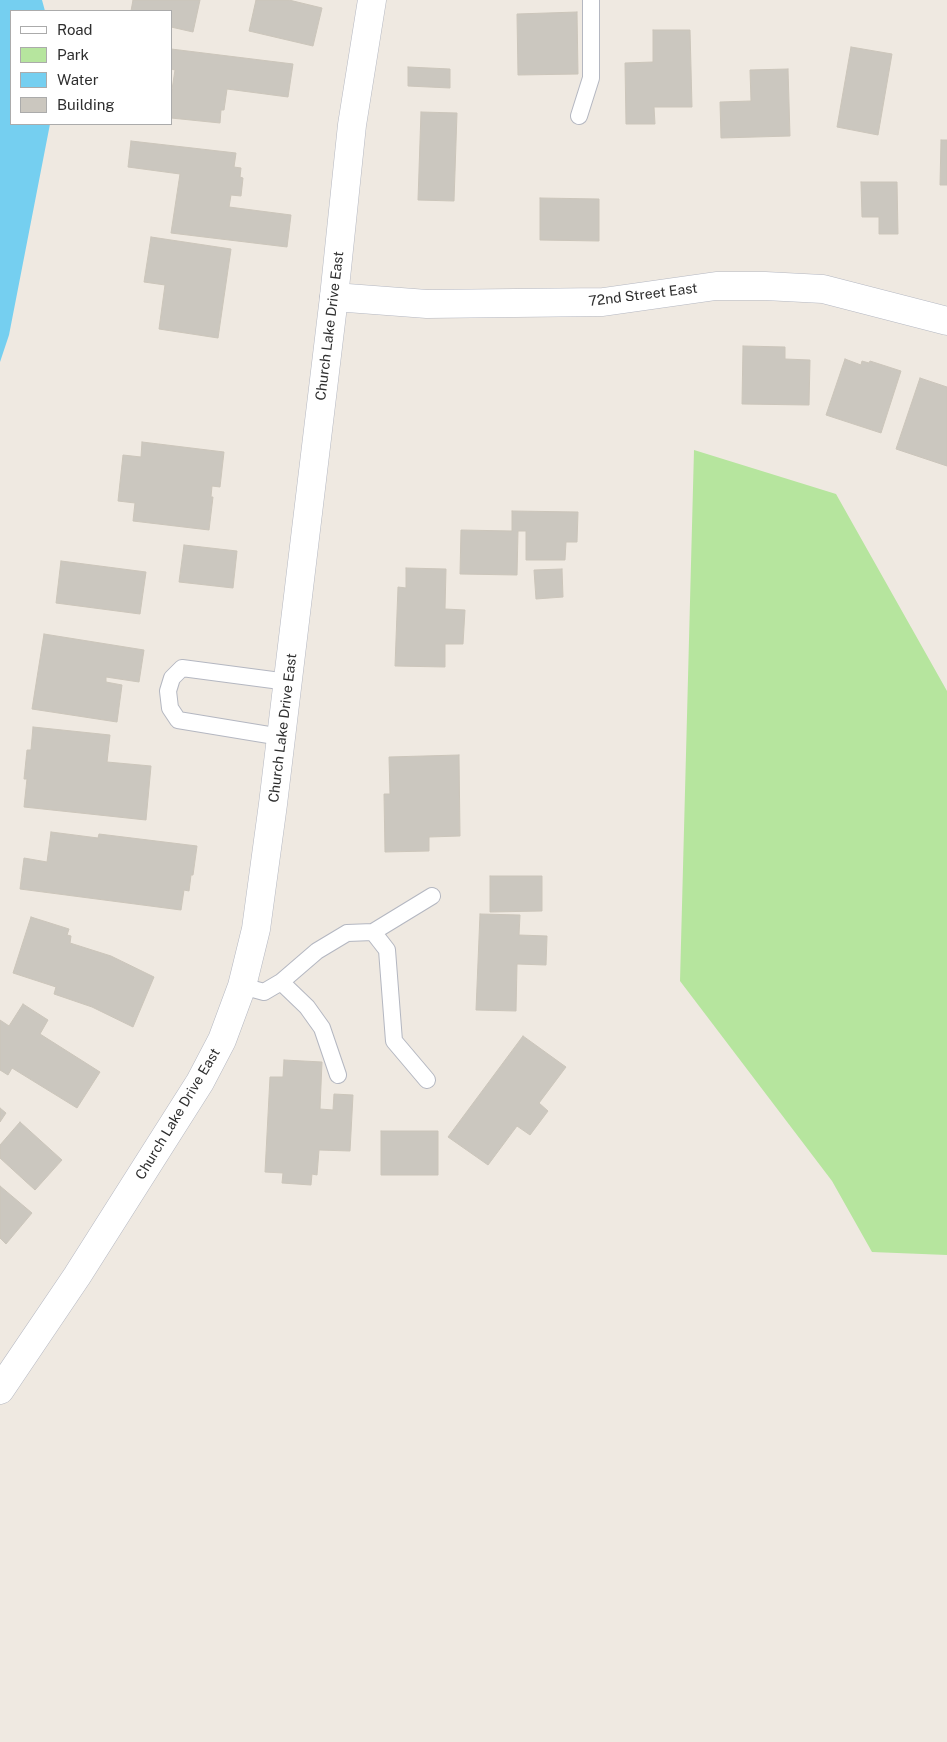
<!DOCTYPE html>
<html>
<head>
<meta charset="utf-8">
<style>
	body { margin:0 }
	#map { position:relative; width:947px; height:1742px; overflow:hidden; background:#efe9e1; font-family:"Public Sans",sans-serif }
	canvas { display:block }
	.legend { position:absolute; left:10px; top:10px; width:162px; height:115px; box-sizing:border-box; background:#fff; border:1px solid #ababab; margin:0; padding:6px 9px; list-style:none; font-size:15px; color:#2e2e2e }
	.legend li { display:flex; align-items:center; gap:10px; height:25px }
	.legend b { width:25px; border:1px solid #ababab }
</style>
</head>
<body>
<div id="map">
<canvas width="947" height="1742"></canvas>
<ul class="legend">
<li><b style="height:6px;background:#fff"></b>Road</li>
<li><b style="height:14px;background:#b6e59e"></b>Park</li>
<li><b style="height:14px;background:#75cff0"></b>Water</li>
<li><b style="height:14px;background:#cbc7bf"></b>Building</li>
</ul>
</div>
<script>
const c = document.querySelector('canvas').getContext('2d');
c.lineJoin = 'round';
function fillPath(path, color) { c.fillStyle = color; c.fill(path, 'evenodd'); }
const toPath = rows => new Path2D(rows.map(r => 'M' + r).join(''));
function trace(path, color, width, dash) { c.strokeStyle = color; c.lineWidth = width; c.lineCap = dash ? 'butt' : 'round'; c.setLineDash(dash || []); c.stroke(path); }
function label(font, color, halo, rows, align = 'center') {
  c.font = font + ' "Public Sans",sans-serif'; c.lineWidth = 4; c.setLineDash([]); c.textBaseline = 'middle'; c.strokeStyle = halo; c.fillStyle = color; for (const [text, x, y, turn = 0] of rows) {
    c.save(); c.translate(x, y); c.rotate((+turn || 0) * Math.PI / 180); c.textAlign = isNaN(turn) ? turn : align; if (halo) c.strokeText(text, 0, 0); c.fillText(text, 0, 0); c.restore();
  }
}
const green = toPath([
	[694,450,836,494,947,691,947,1255,872,1252,832,1181,680,981]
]);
const water = toPath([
	[0,0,42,0,45,11,11,11,11,124,50,124,9,335,0,362]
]);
const building = toPath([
	[133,0,200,0,193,32,171,27,171,11,131,11,133,0],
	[256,0,289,0,322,8,313,46,249,31,256,0],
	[577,12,578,74,518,75,517,14,577,12],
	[653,30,690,30,692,107,654,107,655,124,626,124,625,63,653,62,653,30],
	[851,47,892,54,878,135,837,127,851,47],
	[171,49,293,64,288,97,227,89,224,110,221,110,220,123,171,118,171,96,175,70,171,69,171,49],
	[408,67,450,69,450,88,408,86,408,67],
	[788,69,790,136,721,138,720,102,751,101,750,70,788,69],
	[421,112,457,113,454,201,418,200,421,112],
	[941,140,947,140,947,185,940,185,941,140],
	[131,141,236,153,234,167,241,168,240,177,243,178,241,196,231,195,229,207,291,215,287,247,171,233,180,174,128,167,131,141],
	[861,182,897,182,898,234,879,234,879,217,862,217,861,182],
	[540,198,599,199,599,241,540,240,540,198],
	[151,237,231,249,218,338,159,329,165,285,144,282,151,237],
	[743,346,785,347,785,359,810,360,809,405,742,404,743,346],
	[845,359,861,365,862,361,869,363,870,361,901,371,881,433,826,415,845,359],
	[920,378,947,387,947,466,896,449,920,378],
	[142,442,224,452,220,487,212,486,211,497,213,497,209,530,133,521,135,503,118,501,123,455,141,457,142,442],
	[512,511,578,512,577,542,566,542,565,560,526,560,526,531,518,531,517,575,460,574,461,530,512,531,512,511],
	[184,545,237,551,233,588,179,582,184,545],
	[61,561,146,572,140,614,56,603,61,561],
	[406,568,446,569,445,609,465,610,463,644,445,644,445,667,395,666,398,587,406,588,406,568],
	[562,569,563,597,536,599,534,570,562,569],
	[44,634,144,650,139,682,106,677,106,682,122,685,117,722,32,709,44,634],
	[33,727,110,735,107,762,151,766,146,820,24,807,27,779,24,779,27,750,31,750,33,727],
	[459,755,460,836,429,837,429,851,385,852,384,794,390,794,389,757,459,755],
	[51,832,98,838,99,834,197,846,193,875,191,875,189,891,184,890,181,910,20,889,24,858,47,862,51,832],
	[490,876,542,876,542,911,490,912,490,876],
	[480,914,520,915,519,935,547,936,546,965,517,964,516,1011,476,1010,480,914],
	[31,917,69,929,67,935,71,936,70,943,111,956,154,977,133,1027,92,1007,54,994,56,987,13,973,31,917],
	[23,1004,48,1020,40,1034,100,1072,77,1108,12,1068,8,1075,0,1070,0,1020,9,1026,23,1004],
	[523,1036,566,1067,539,1103,548,1111,530,1135,517,1126,488,1165,448,1137,523,1036],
	[284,1060,322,1062,320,1109,333,1110,334,1094,353,1095,350,1151,319,1150,317,1175,312,1174,311,1185,282,1183,283,1173,265,1172,270,1077,283,1077,284,1060],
	[0,1108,6,1113,0,1122,0,1108],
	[20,1122,62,1160,35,1190,0,1158,0,1145,20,1122],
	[381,1131,438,1131,438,1175,381,1175,381,1131],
	[0,1186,32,1213,6,1244,0,1238,0,1186]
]);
const lane = toPath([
	[579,116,591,78,591,0],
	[281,737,178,720,170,708,168,691,172,678,182,668,288,682],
	[373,932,432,896],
	[281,982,307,1007,322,1028,338,1075],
	[242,986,264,992,281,982,317,951,347,933,373,932,387,950,394,1041,427,1080]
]);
const street = toPath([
	[334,297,427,304,603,302,716,286,765,286,823,289,947,321]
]);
const secondary = toPath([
	[0,1390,77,1276,200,1082,222,1040,242,986,256,929,273,804,334,297,352,125,372,0]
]);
const streetNames = [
	["72nd Street East",643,295,-7],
	["Church Lake Drive East",330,326,-83],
	["Church Lake Drive East",283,728,-83],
	["Church Lake Drive East",178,1114,-59]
];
fillPath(green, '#b6e59e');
fillPath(water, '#75cff0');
fillPath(building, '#cbc7bf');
trace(building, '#cbc5ba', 1);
trace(lane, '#b4b7c1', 18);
trace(street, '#b4b7c1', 29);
trace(secondary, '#b4b7c1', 29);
trace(lane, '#fff', 16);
trace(street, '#fff', 28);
trace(secondary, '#fff', 28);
label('14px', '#2e2e2e', '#fff', streetNames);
</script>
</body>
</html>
